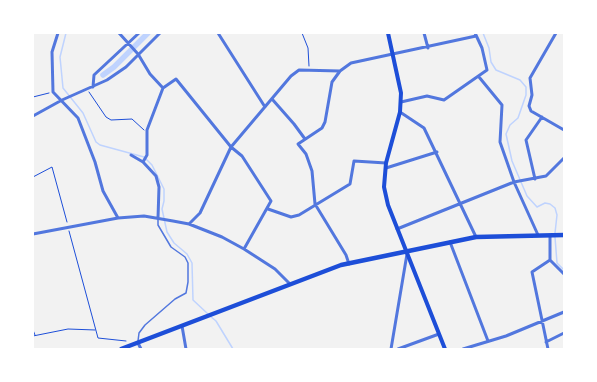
<!DOCTYPE html>
<html>
<head>
<meta charset="utf-8">
<style>
	body { margin:0 }
	#map { position:relative; width:597px; height:382px; overflow:hidden; background:#f2f2f2; font-family:Cabin,sans-serif }
	canvas { display:block }
	.frame { position:absolute; inset:0; border:34px solid #fff; pointer-events:none }
</style>
</head>
<body>
<div id="map">
<canvas width="597" height="382"></canvas>
<div class="frame"></div>
</div>
<script>
const c = document.querySelector('canvas').getContext('2d');
c.lineJoin = 'round';
const toPath = rows => new Path2D(rows.map(r => 'M' + r).join(''));
function trace(path, color, width, dash) { c.strokeStyle = color; c.lineWidth = width; c.lineCap = dash ? 'butt' : 'round'; c.setLineDash(dash || []); c.stroke(path); }
const stream = toPath([
	[66,33,60,57,63,88,83,113,96,142,100,145,144,157,152,165,164,189,164,201,162,209,167,232,174,243,187,254,192,263,193,300,208,314],
	[483,33,489,48,491,62,496,70,520,80,526,87,526,95,518,118,510,125,506,134,512,161,527,196,537,207,545,203,550,204,555,208,557,215,555,233],
	[555,237,557,263,564,270],
	[210,316,216,321,233,349]
]);
const canal = toPath([
	[103,75,114,67,148,33]
]);
const path = toPath([
	[302,33,308,48,309,66],
	[89,92,106,117,111,120,132,119,144,130],
	[33,97,49,93],
	[33,177,52,167,67,222],
	[69,231,98,338,126,341],
	[33,330,35,335],
	[33,336,68,329,95,330]
]);
const service = toPath([
	[138,341,139,333,145,325,175,299,186,293,188,282,188,263,185,257,171,247,158,225,158,219]
]);
const minor = toPath([
	[58,33,52,52,53,92,78,118,95,162,103,191,118,218],
	[119,33,138,54,150,74,163,88,176,79,231,147,242,156,271,201,244,249],
	[218,33,265,107],
	[424,33,428,48],
	[556,33,530,78,532,95,529,106,531,111,564,130],
	[340,71,332,82,325,122,322,128,298,144,306,154,312,171,315,204,346,255,349,264],
	[479,77,502,105,500,142,514,182,538,235],
	[93,87,94,75,139,33],
	[272,99,294,124,305,139],
	[401,102,427,96,444,100,487,70,482,48,475,33],
	[400,112,424,128,476,237],
	[33,116,62,100,107,80,126,67,160,33],
	[131,155,143,162,156,176,159,187,158,218],
	[143,162,147,155,147,130,163,88],
	[386,168,437,152],
	[535,179,526,140,542,117],
	[268,209,291,217,299,215,350,184,354,161,386,163],
	[189,224,200,213,231,147,291,76,299,70,340,71,351,63,476,36],
	[397,229,514,182,546,176,564,158],
	[33,234,118,218,144,216,173,221,189,224,222,237,244,249,275,269,290,284],
	[550,235,550,260,564,274],
	[450,242,488,341],
	[182,326,186,349],
	[546,342,564,333],
	[138,343,141,349],
	[391,349,407,254],
	[398,349,439,334],
	[463,349,506,336,564,312],
	[548,349,532,272,550,260]
]);
const secondary = toPath([
	[388,33,401,93,400,112,386,163,384,187,388,205,445,349]
]);
const primary = toPath([
	[121,349,341,265,476,237,564,235]
]);
trace(stream, '#bfd3fe', 1.5);
trace(canal, '#bfd3fe', 5.5);
trace(path, '#1d4ed8', 1);
trace(service, '#5277de', 1.5);
trace(minor, '#5277de', 3);
trace(secondary, '#1d4ed8', 4);
trace(primary, '#1d4ed8', 4.5);
</script>
</body>
</html>
